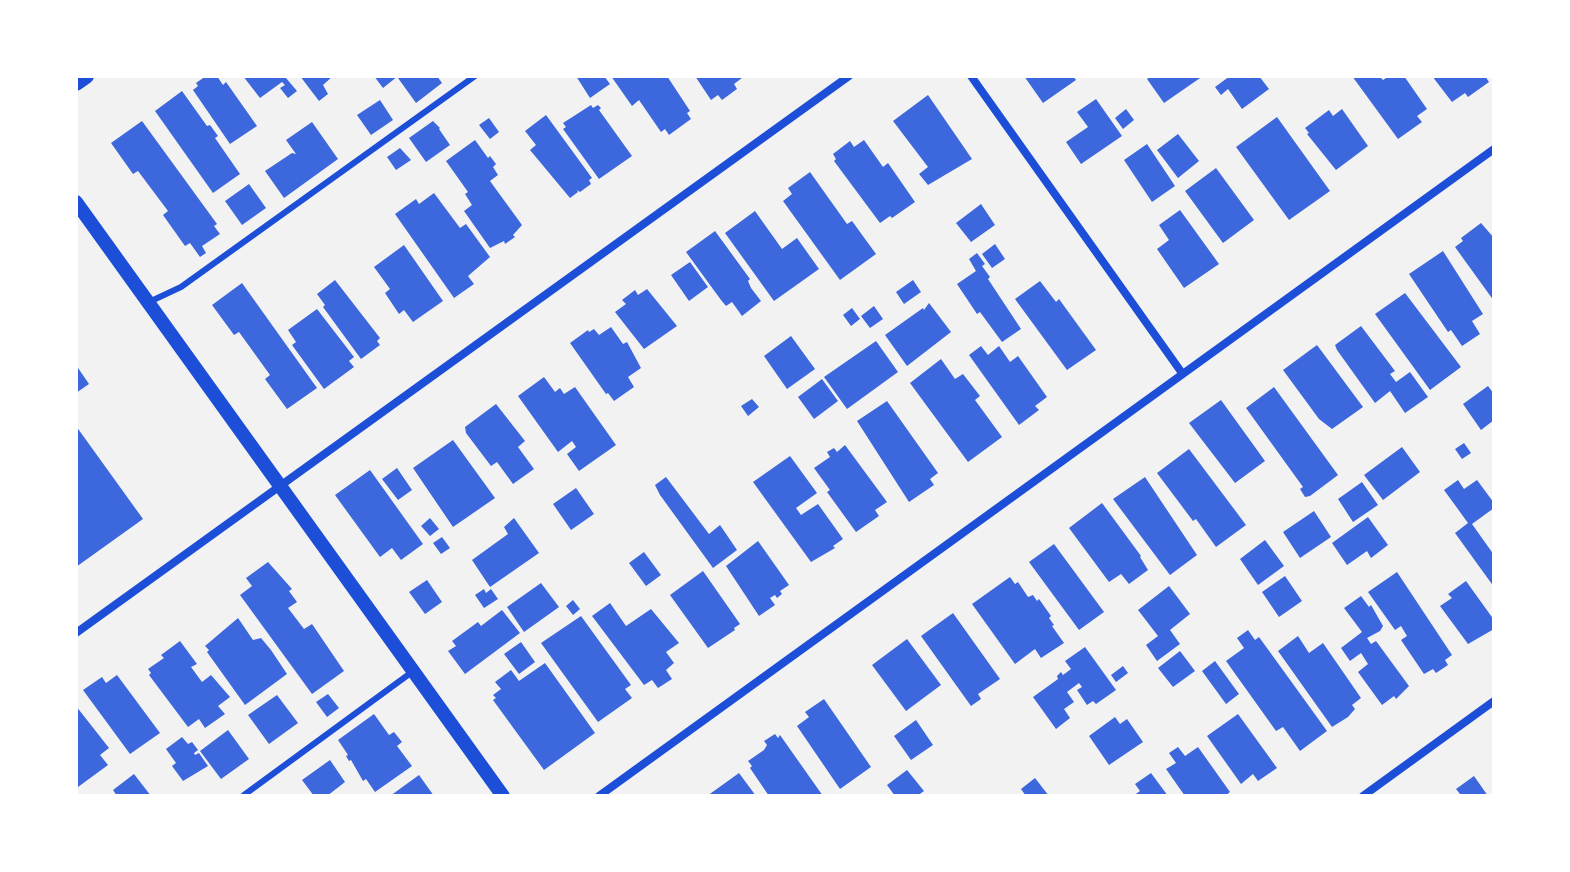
<!DOCTYPE html>
<html>
<head>
<meta charset="utf-8">
<style>
	body { margin:0 }
	#map { position:relative; width:1570px; height:872px; overflow:hidden; background:#f2f2f2; font-family:"Open Sans",sans-serif }
	canvas { display:block }
	.frame { position:absolute; inset:0; border:78px solid #fff; pointer-events:none }
</style>
</head>
<body>
<div id="map">
<canvas width="1570" height="872"></canvas>
<div class="frame"></div>
</div>
<script>
const c = document.querySelector('canvas').getContext('2d');
c.lineJoin = 'round';
function fillPath(path, color) { c.fillStyle = color; c.fill(path, 'evenodd'); }
const toPath = rows => new Path2D(rows.map(r => 'M' + r).join(''));
function trace(path, color, width, dash) { c.strokeStyle = color; c.lineWidth = width; c.lineCap = dash ? 'butt' : 'round'; c.setLineDash(dash || []); c.stroke(path); }
const building = toPath([
	[206,76,217,76,223,85,226,82,257,126,230,144,193,90,198,86,196,83],
	[243,76,290,76,286,78,297,91,288,98,280,88,285,85,282,82,260,98],
	[300,76,333,76,323,85,328,94,319,101],
	[374,76,398,76,383,88],
	[400,76,437,76,442,83,416,103,398,78],
	[576,76,604,76,610,84,590,98],
	[611,76,667,76,690,111,687,113,691,119,669,135,665,129,661,132,639,100,632,106],
	[695,76,741,76,742,78,734,84,737,89,722,100,718,95,711,100],
	[1024,76,1073,76,1076,80,1043,103],
	[1151,76,1203,76,1164,103,1147,79],
	[1230,76,1259,76,1269,89,1242,109,1228,89,1221,95,1215,87],
	[1352,76,1379,76,1383,80,1389,76,1404,76,1427,109,1417,116,1422,122,1398,139],
	[1432,76,1485,76,1489,82,1468,97,1465,93,1452,102],
	[182,91,207,126,210,125,218,136,215,138,240,174,213,193,155,111],
	[928,95,972,159,928,185,919,174,928,167,893,121],
	[1096,99,1122,136,1081,164,1066,142,1088,127,1077,112],
	[380,100,393,120,371,135,357,115],
	[591,105,593,108,598,105,601,108,599,110,632,156,599,179,563,129,566,127,563,123],
	[1126,109,1134,120,1123,129,1115,118],
	[1342,109,1368,146,1336,170,1307,134,1309,133,1305,128,1329,110,1333,116],
	[546,115,592,178,589,180,591,184,580,192,577,190,578,192,570,198,530,150,536,145,525,131],
	[1277,117,1330,191,1289,220,1236,147],
	[489,118,499,132,490,139,479,125],
	[142,121,217,224,214,226,220,234,202,246,206,253,200,257,190,243,185,246,163,215,168,211,138,171,133,174,111,143],
	[433,121,440,128,439,129,450,145,426,162,409,138],
	[312,122,338,159,284,198,265,171,292,153,296,154,286,140],
	[1178,134,1199,161,1178,178,1157,150],
	[475,140,488,158,490,156,496,164,493,167,498,175,490,181,522,225,513,235,515,237,505,244,504,241,490,248,464,211,472,205,465,194,468,192,446,161],
	[864,140,883,167,888,163,915,202,892,218,890,216,880,223,834,161,836,159,833,154,850,141,854,147],
	[1147,144,1175,186,1152,202,1124,160],
	[400,148,411,160,396,170,387,157],
	[1216,168,1254,220,1223,243,1185,191],
	[810,172,847,224,852,221,876,254,840,280,783,201,792,194,788,188],
	[249,184,266,208,242,225,225,201],
	[434,193,460,228,466,224,490,257,468,276,474,284,454,298,395,214,416,199,419,204],
	[981,204,995,225,971,242,956,223],
	[1180,210,1219,264,1184,288,1157,249,1169,240,1159,225],
	[755,211,782,249,797,238,819,269,774,301,725,233],
	[1481,223,1494,238,1494,301,1455,247,1463,241,1461,238],
	[715,231,750,279,748,281,751,288,761,301,742,316,732,302,726,306,721,300,686,252],
	[995,244,1005,259,992,268,982,254],
	[404,245,443,301,413,322,404,310,399,314,385,293,390,289,374,267],
	[1443,251,1483,314,1472,321,1480,334,1462,346,1451,330,1448,332,1409,274],
	[977,253,985,264,982,266,990,277,988,279,1021,329,1002,342,980,312,977,314,957,284,976,271,969,259],
	[690,262,708,287,689,301,671,275],
	[335,280,380,338,377,341,380,345,361,359,323,307,325,305,317,294],
	[913,280,921,292,904,304,896,292],
	[1040,281,1056,302,1059,299,1096,350,1067,370,1015,299],
	[242,283,317,388,287,409,265,379,270,375,239,332,234,335,212,305],
	[647,289,677,326,644,349,615,312,626,304,622,300,635,290,638,295],
	[1405,293,1461,367,1430,390,1375,314],
	[929,303,951,332,907,366,885,335,923,308,924,310],
	[874,306,883,319,870,328,861,316],
	[852,308,860,319,851,326,843,315],
	[317,309,354,357,349,361,354,367,324,389,292,345,296,342,288,330],
	[1361,326,1395,371,1390,374,1396,382,1410,372,1428,397,1405,413,1390,391,1375,403,1337,350,1335,345],
	[611,327,623,344,627,342,641,368,628,377,634,387,614,401,608,393,606,394,570,343,588,330,589,332,594,329,599,335],
	[791,336,815,369,787,389,764,356],
	[876,341,898,372,847,409,824,377],
	[1317,345,1363,407,1332,429,1319,419,1283,370],
	[981,346,988,355,999,346,1010,362,1018,356,1047,397,1035,406,1039,410,1019,425,969,355],
	[941,359,955,379,963,374,980,396,975,400,1002,437,968,462,910,383],
	[76,365,89,384,76,393],
	[544,377,555,392,560,388,564,394,575,387,616,445,579,471,567,454,576,447,572,441,558,452,518,396],
	[822,379,838,401,814,419,798,397],
	[1488,386,1494,394,1494,420,1481,430,1463,404],
	[1274,387,1338,475,1310,496,1305,497,1300,489,1303,487,1246,408],
	[752,399,759,407,748,416,741,406],
	[1221,400,1265,461,1235,483,1189,423],
	[887,401,938,473,930,479,934,485,909,502,857,421],
	[496,404,525,441,518,447,534,469,513,484,497,462,491,466,466,433,465,427],
	[76,426,143,519,76,567],
	[453,440,495,498,453,527,413,468],
	[1464,443,1471,453,1462,459,1455,449],
	[845,445,887,502,875,510,879,516,856,532,827,492,830,490,814,468,830,457,827,452,834,448,837,452],
	[1402,447,1420,472,1383,500,1364,475],
	[1189,449,1246,525,1216,547,1196,519,1193,521,1157,473],
	[790,456,817,493,796,508,801,515,818,504,843,539,833,546,835,548,811,562,753,482],
	[397,468,412,490,398,500,382,479],
	[370,470,423,544,401,560,392,548,380,557,335,495],
	[666,477,709,534,720,525,737,550,713,568,660,495,655,485],
	[1145,477,1197,555,1170,575,1113,499],
	[1458,480,1464,489,1477,480,1494,503,1494,508,1472,524,1494,555,1494,587,1455,533,1468,523,1444,490],
	[1362,482,1378,505,1353,522,1338,499],
	[576,488,594,514,571,530,553,504],
	[1102,503,1141,556,1140,557,1148,570,1129,584,1121,574,1109,582,1069,528],
	[1314,511,1331,537,1300,558,1283,532],
	[1368,517,1388,545,1371,558,1367,551,1347,565,1332,543],
	[430,518,439,529,430,536,421,526],
	[514,518,539,553,490,587,472,560,508,534,504,527],
	[442,537,450,548,441,554,433,543],
	[1265,540,1284,566,1258,585,1240,559],
	[758,541,789,585,780,591,782,594,777,598,775,595,770,598,775,605,759,616,726,566],
	[1054,544,1104,612,1079,630,1029,562],
	[644,552,661,575,646,586,629,563],
	[268,562,292,589,289,591,297,602,288,608,304,629,312,624,344,671,312,694,240,595,252,586,246,578],
	[703,571,740,624,734,628,735,630,708,648,670,595],
	[1397,572,1452,655,1445,660,1448,665,1436,673,1433,669,1424,674,1401,640,1407,636,1401,626,1395,630,1368,592],
	[1285,576,1302,601,1279,617,1262,592],
	[1010,577,1015,584,1018,582,1028,597,1033,595,1037,601,1039,599,1051,616,1049,618,1054,625,1052,626,1064,643,1041,658,1035,649,1015,664,972,604],
	[427,580,442,602,425,614,409,592],
	[1466,581,1494,620,1494,629,1468,644,1440,606,1452,598,1448,594],
	[541,583,559,607,524,632,507,607],
	[1169,586,1190,614,1170,630,1180,644,1157,661,1146,645,1158,636,1138,610],
	[484,589,486,593,491,589,498,599,484,608,475,595],
	[1361,596,1369,607,1371,605,1383,626,1380,631,1367,638,1371,644,1376,641,1409,686,1396,699,1394,696,1382,705,1358,672,1368,664,1361,653,1350,661,1341,648,1362,632,1344,608],
	[573,600,580,609,573,615,566,606],
	[610,603,626,626,651,609,679,643,666,652,674,663,666,670,672,679,658,688,652,680,644,685,592,616],
	[502,610,520,633,465,674,448,651,456,646,452,641,478,622,481,626],
	[953,613,1000,679,978,694,981,699,971,706,921,636],
	[581,616,631,685,625,689,632,698,598,722,541,643],
	[238,618,253,640,261,638,271,650,287,674,245,705,207,652,209,650,205,646],
	[1248,630,1255,640,1259,637,1327,731,1300,751,1283,727,1276,731,1226,661,1244,648,1237,638],
	[1298,636,1309,653,1323,643,1361,698,1352,705,1355,709,1348,717,1332,727,1278,651],
	[907,639,941,685,906,711,872,665],
	[180,641,197,664,191,667,202,682,211,675,230,697,218,706,225,714,205,728,199,719,188,727,149,675,151,673,148,669,164,658,161,655],
	[521,642,535,662,519,674,504,654],
	[1085,647,1116,690,1096,704,1093,701,1087,705,1077,690,1082,687,1079,683,1067,692,1074,702,1064,709,1070,718,1056,729,1033,697,1058,679,1057,676,1061,672,1063,675,1071,669,1065,661],
	[1180,651,1195,671,1173,687,1158,668],
	[1215,661,1239,694,1226,704,1202,671],
	[545,663,595,733,544,770,493,700,496,698,493,695,501,689,495,682,511,670,519,681],
	[1123,666,1128,673,1116,682,1111,675],
	[117,675,160,733,130,754,83,690,102,677,106,683],
	[328,694,339,708,327,717,316,702],
	[277,695,298,723,269,744,248,715],
	[824,699,871,767,840,789,797,726,809,717,805,712],
	[76,706,109,748,100,755,108,765,78,787,76,784],
	[374,714,389,735,394,732,402,742,397,746,412,766,375,792,366,779,363,781,351,760,349,761,346,756,348,755,338,740],
	[1238,714,1277,768,1258,781,1253,774,1241,784,1207,736],
	[1115,717,1120,724,1127,719,1143,742,1109,765,1089,736],
	[916,720,933,745,911,760,894,736],
	[228,730,249,759,221,779,200,751],
	[775,734,778,738,780,735,823,796,769,796,750,768,752,766,748,761,764,750,767,745,764,741],
	[182,737,188,744,192,742,198,750,194,753,195,755,199,753,208,766,183,781,172,766,176,763,166,749],
	[1178,747,1185,756,1198,747,1230,792,1225,796,1185,796,1166,769,1176,763,1169,753],
	[330,760,345,782,327,796,314,796,302,780],
	[907,770,924,791,917,796,895,796,887,785],
	[739,773,756,796,707,796],
	[1151,773,1168,796,1133,796,1140,791,1135,784],
	[134,774,151,796,117,796,113,790],
	[419,775,434,796,390,796],
	[1474,776,1488,796,1457,796,1460,794,1456,789],
	[1035,778,1049,796,1026,796,1021,789]
]);
const service = toPath([
	[149,302,181,287,475,76],
	[244,795,412,672]
]);
const minor = toPath([
	[971,76,1182,373],
	[76,633,849,76],
	[599,796,1494,149],
	[1363,796,1494,701]
]);
const tertiary = toPath([
	[76,202,503,796]
]);
const secondary = toPath([
	[76,83,86,76]
]);
fillPath(building, '#3d67dc');
trace(service, '#1d4ed8', 6);
trace(minor, '#1d4ed8', 8);
trace(tertiary, '#1d4ed8', 14);
trace(secondary, '#1d4ed8', 16);
</script>
</body>
</html>
